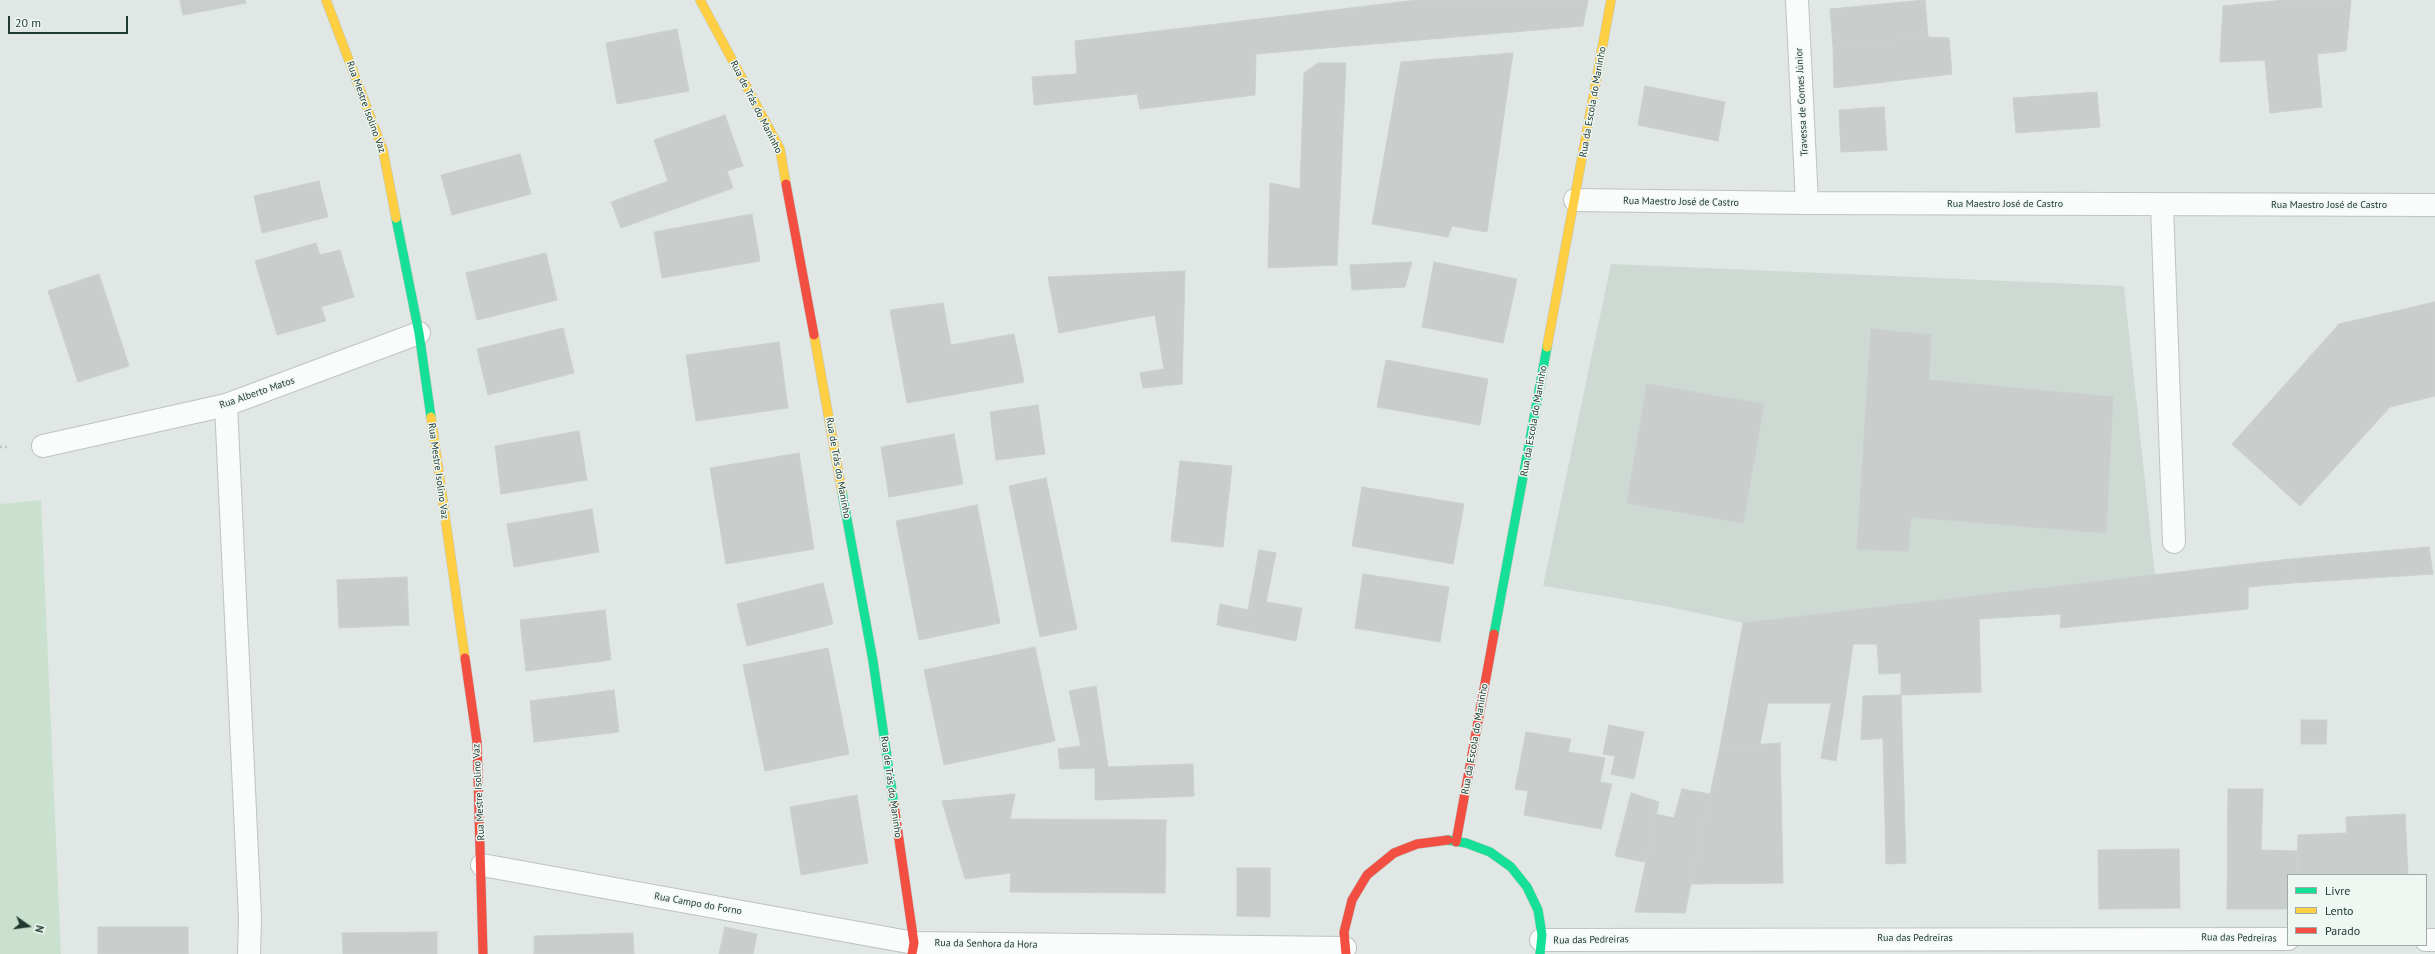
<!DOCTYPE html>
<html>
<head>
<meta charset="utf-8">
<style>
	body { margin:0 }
	#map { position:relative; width:2435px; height:954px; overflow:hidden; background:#e1e7e4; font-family:"PT Sans",sans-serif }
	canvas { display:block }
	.legend { position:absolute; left:2287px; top:874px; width:140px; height:72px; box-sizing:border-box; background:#eff7f2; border:1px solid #9caba5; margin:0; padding:5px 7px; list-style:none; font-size:12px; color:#203a31 }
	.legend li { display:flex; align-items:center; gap:8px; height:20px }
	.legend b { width:20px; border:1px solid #9caba5 }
	.north { position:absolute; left:8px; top:906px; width:40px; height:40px; -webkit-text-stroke:3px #eff7f2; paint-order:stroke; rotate:104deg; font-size:11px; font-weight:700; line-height:16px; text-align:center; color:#203a31 }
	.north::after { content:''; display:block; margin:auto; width:14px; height:18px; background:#203a31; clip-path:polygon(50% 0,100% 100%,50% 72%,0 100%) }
	.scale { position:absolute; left:8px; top:16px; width:120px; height:18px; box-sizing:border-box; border:2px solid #203a31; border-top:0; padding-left:5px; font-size:12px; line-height:14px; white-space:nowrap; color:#203a31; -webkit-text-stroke:3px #eff7f2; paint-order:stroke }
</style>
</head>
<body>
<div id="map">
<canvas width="2435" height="954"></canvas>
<ul class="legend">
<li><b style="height:5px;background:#16e098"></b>Livre</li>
<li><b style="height:5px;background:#ffcf43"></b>Lento</li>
<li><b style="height:5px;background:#f24e42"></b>Parado</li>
</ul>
<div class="north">N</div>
<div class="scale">20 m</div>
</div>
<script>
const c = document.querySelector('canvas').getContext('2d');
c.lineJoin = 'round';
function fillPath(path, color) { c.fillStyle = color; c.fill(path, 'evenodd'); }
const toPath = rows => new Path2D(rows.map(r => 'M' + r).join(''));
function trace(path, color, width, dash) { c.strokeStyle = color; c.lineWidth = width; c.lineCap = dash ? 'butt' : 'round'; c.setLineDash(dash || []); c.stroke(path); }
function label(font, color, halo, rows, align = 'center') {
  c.font = font + ' "PT Sans",sans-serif'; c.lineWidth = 3; c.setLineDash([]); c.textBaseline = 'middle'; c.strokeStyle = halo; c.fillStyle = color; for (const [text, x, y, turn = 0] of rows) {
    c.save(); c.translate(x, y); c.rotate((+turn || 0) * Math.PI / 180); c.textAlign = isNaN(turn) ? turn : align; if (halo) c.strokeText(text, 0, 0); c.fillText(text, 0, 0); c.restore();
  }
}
const built = toPath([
	[1611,264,2124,286,2155,575,1743,623,1670,607,1543,586]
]);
const green = toPath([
	[41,500,61,954,0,954,0,504]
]);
const building = toPath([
	[180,0,245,0,246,3,183,15,180,0],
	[1417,0,1588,0,1583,26,1256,54,1255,95,1140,109,1137,94,1034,105,1032,77,1077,74,1075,41,1417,0],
	[1925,0,1928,37,1833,46,1830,9,1925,0],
	[2285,0,2351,0,2346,51,2317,54,2322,107,2270,113,2265,60,2220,62,2223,6,2285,0],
	[677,29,689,91,617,104,606,43,677,29],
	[1928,37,1949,38,1952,74,1834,88,1833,46,1928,37],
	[1513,53,1487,232,1452,226,1448,237,1372,224,1401,62,1513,53],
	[1318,63,1346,63,1337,265,1268,268,1270,183,1300,189,1304,73,1318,63],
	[1645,86,1725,102,1718,141,1638,125,1645,86],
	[2097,92,2100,127,2016,133,2013,98,2097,92],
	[1884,107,1887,150,1841,152,1839,110,1884,107],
	[725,115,743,166,727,171,733,188,621,228,611,202,668,181,654,140,725,115],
	[520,154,531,194,452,215,441,175,520,154],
	[319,181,328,217,262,233,254,196,319,181],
	[752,214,760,261,662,278,654,232,752,214],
	[316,243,320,255,340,250,354,297,321,307,326,321,277,335,255,261,316,243],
	[546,253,557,300,477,320,466,273,546,253],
	[1412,262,1405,287,1352,290,1350,265,1412,262],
	[1434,262,1517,279,1503,343,1422,327,1434,262],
	[1185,271,1182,384,1143,388,1140,373,1164,369,1155,315,1059,333,1048,277,1185,271],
	[99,274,129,366,78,382,48,291,99,274],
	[2435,302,2435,396,2390,407,2300,506,2232,444,2339,324,2435,302],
	[943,303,951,345,1014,334,1024,382,907,403,890,310,943,303],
	[563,328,574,373,488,395,477,349,563,328],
	[1871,329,1931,335,1929,380,2113,397,2106,533,1911,517,1908,551,1857,549,1871,329],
	[779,342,788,408,696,421,686,355,779,342],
	[1386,360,1488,379,1480,425,1377,407,1386,360],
	[1647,384,1764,404,1743,523,1627,503,1647,384],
	[1038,405,1045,454,996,460,990,412,1038,405],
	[579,431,587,480,501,494,495,446,579,431],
	[954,434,963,484,889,497,881,447,954,434],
	[799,453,814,549,726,564,710,468,799,453],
	[1180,461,1232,466,1223,547,1171,541,1180,461],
	[1046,478,1077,629,1040,637,1009,486,1046,478],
	[1362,487,1464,504,1453,564,1352,546,1362,487],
	[977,505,1000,623,919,640,896,521,977,505],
	[592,509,599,552,514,567,507,524,592,509],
	[2429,547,2433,574,2292,583,2290,559,2429,547],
	[1259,550,1276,553,1266,602,1302,608,1296,641,1217,625,1220,604,1248,610,1259,550],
	[2290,559,2292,583,2248,587,2248,609,2060,628,2061,614,1979,619,1981,692,1901,695,1901,673,1879,674,1877,644,1853,644,1836,761,1821,758,1831,703,1768,703,1760,744,1720,747,1743,623,2290,559],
	[1363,574,1449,587,1440,642,1355,628,1363,574],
	[407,577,409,625,339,628,337,580,407,577],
	[823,583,833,624,747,646,737,604,823,583],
	[605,610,611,660,526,671,520,620,605,610],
	[1035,647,1055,741,944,765,924,670,1035,647],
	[828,648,849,754,765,771,743,665,828,648],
	[1096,686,1108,767,1193,764,1194,796,1095,800,1095,768,1060,769,1058,749,1081,746,1069,691,1096,686],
	[614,690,619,732,534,742,530,701,614,690],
	[1901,695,1906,863,1886,864,1883,738,1861,740,1863,696,1901,695],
	[2301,720,2327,720,2326,744,2301,744,2301,720],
	[1609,725,1644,732,1634,779,1611,774,1615,756,1603,754,1609,725],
	[1526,732,1571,739,1568,752,1605,758,1600,782,1612,784,1601,829,1524,815,1528,791,1515,789,1526,732],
	[1780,743,1783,883,1691,884,1720,747,1780,743],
	[1682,789,1710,794,1685,913,1635,912,1656,814,1674,818,1682,789],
	[2228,789,2263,789,2261,850,2297,851,2297,875,2288,875,2288,909,2227,909,2228,789],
	[1631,793,1659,802,1645,862,1615,856,1631,793],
	[1015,794,1010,819,1166,820,1165,893,1010,892,1011,873,965,879,942,801,1015,794],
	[857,795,868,863,801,875,790,807,857,795],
	[2405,814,2408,875,2297,875,2298,835,2347,833,2346,817,2405,814],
	[2179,849,2180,908,2099,909,2098,850,2179,849],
	[1237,868,1270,868,1270,917,1237,916,1237,868],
	[98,927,188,927,188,954,98,954,98,927],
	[725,927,757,934,753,954,719,954,725,927],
	[437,932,437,954,343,954,342,933,437,932],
	[633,933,634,954,534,954,534,936,633,933]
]);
const path = toPath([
	[0,447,10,447]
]);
const lane = toPath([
	[2162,205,2174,542]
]);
const street = toPath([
	[1797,0,1807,203],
	[1575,200,1807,203,2435,205],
	[226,405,250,918,249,954],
	[43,446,226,405,419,333],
	[482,865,914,943,1345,948],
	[1541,940,2288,939],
	[2426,940,2435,940]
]);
const fast = toPath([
	[396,218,419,333,431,417],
	[842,492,873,661,894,805],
	[1494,634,1547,347],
	[1448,840,1466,843,1490,852,1511,867,1527,887,1538,910,1542,935,1540,954]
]);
const slow = toPath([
	[326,0,383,150,396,218],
	[700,0,780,149,786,184],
	[814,335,842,492],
	[1547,347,1611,0],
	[431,417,465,658]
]);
const jam = toPath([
	[786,184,814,335],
	[465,658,477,742,483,954],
	[894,805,914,943,912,954],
	[1456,842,1494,634],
	[1346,954,1344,932,1352,900,1367,875,1394,853,1417,844,1448,840]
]);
const streetNames = [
	["Rua da Escola do Maninho",1593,102,-80],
	["Travessa de Gomes Júnior",1802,102,-93],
	["Rua Mestre Isolino Vaz",366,107,70],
	["Rua de Trás do Manínho",756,107,63],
	["Rua Maestro José de Castro",1681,202,1],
	["Rua Maestro José de Castro",2005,204],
	["Rua Maestro José de Castro",2329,205],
	["Rua Alberto Matos",257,393,-19],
	["Rua da Escola do Maninho",1534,421,-80],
	["Rua de Trás do Manínho",838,468,80],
	["Rua Mestre Isolino Vaz",438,471,82],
	["Rua da Escola do Maninho",1475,739,-80],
	["Rua de Trás do Manínho",891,787,82],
	["Rua Mestre Isolino Vaz",479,792,-93],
	["Rua Campo do Forno",698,904,10],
	["Rua das Pedreiras",1915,938],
	["Rua das Pedreiras",2239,938,1],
	["Rua das Pedreiras",1591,940,-1],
	["Rua da Senhora da Hora",986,944,1]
];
fillPath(built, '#cfd9d4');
fillPath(green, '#cae1d0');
fillPath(building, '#c9cecc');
trace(building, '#cad0cd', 1);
trace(lane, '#bec4c1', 24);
trace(street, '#bec4c1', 24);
trace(fast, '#bec5c2', 10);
trace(slow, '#bec5c2', 10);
trace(jam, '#bec5c2', 10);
trace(path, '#bfc7c5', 2.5, [2, 3]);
trace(lane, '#fafbfb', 22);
trace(street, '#fafbfb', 22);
trace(fast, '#16e098', 9);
trace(slow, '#ffcf43', 9);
trace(jam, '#f24e42', 9);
label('10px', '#203a31', '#eff7f2', streetNames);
</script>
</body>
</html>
